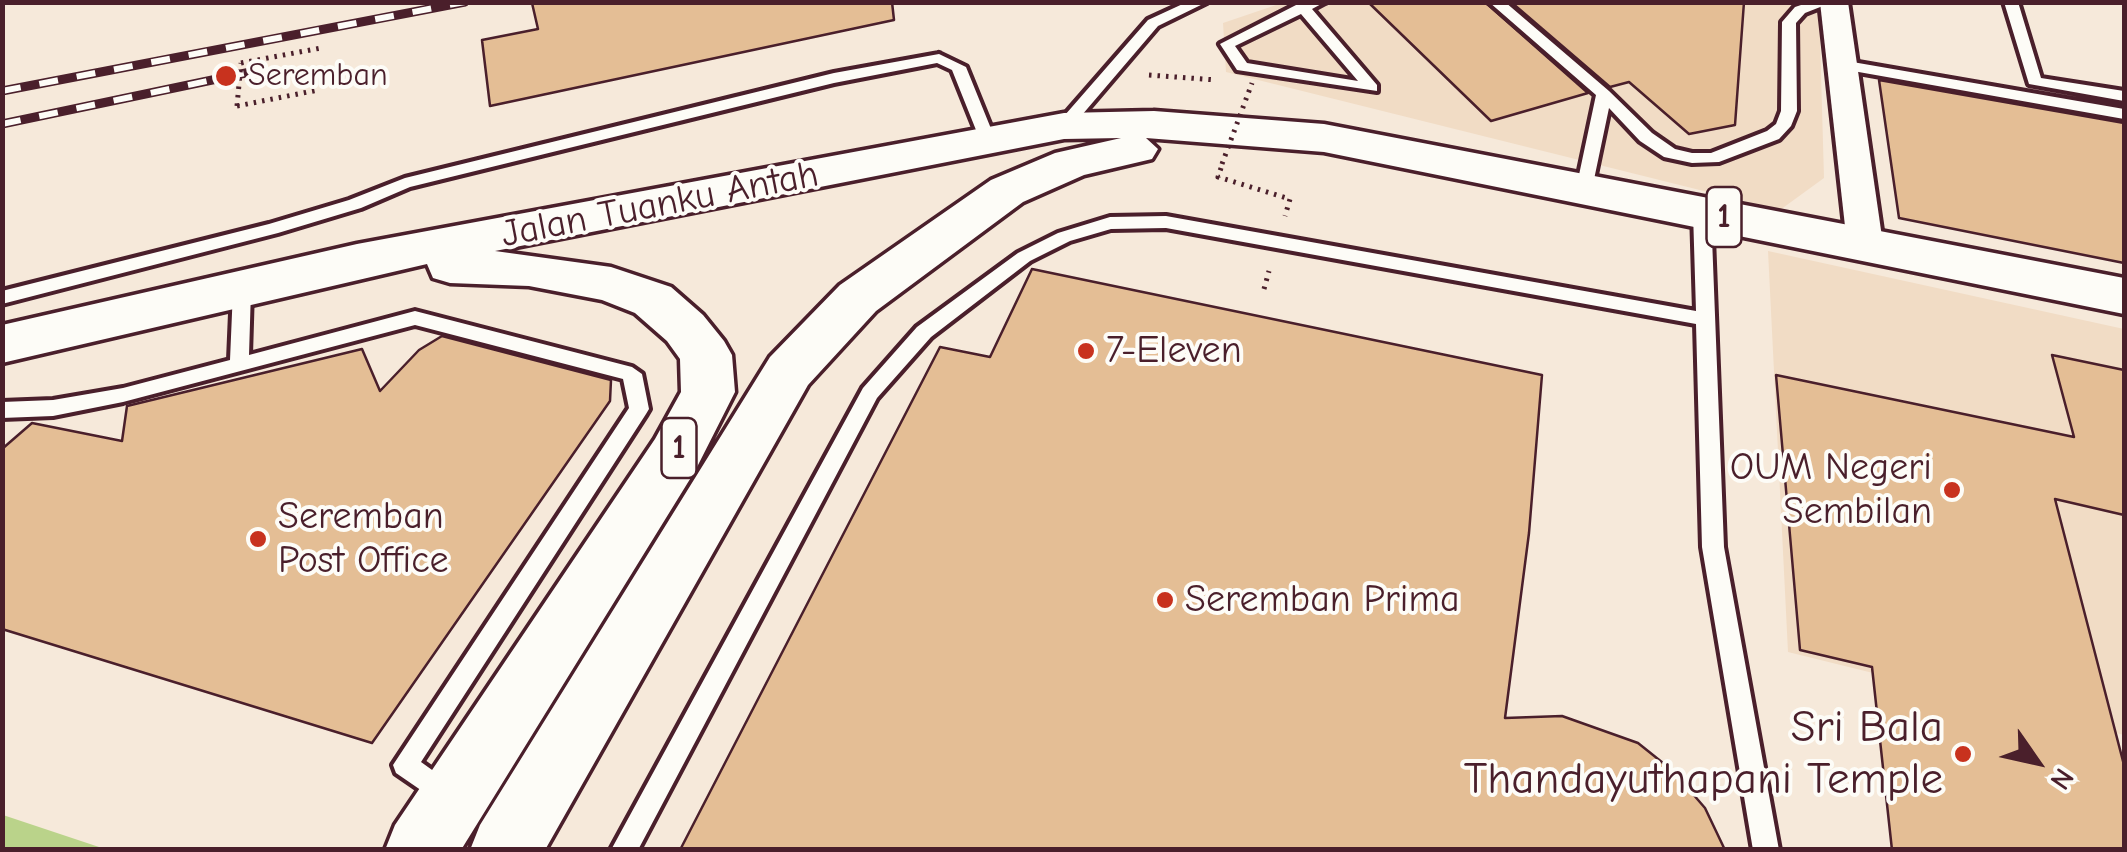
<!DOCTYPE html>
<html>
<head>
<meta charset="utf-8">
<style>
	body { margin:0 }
	#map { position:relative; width:2127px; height:852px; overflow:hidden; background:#f6e9da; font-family:"Comic Neue",sans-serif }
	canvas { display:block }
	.frame { position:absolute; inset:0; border:5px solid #4a1f2b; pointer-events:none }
	.north { position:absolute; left:1987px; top:712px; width:100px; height:100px; -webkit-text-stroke:8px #fdfcf7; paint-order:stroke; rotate:124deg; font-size:28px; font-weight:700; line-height:40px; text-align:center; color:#4a1f2b }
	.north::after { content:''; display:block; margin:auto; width:35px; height:45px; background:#4a1f2b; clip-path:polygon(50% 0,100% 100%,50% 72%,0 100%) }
</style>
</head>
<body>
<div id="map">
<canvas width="2127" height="852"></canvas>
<div class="frame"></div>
<div class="north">N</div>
</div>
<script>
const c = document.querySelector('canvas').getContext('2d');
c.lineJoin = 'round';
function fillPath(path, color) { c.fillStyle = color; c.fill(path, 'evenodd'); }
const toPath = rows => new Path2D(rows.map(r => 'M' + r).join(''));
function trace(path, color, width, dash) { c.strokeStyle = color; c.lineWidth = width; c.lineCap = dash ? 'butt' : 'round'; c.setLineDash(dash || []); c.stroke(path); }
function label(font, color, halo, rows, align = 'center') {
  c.font = font + ' "Comic Neue",sans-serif'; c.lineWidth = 8; c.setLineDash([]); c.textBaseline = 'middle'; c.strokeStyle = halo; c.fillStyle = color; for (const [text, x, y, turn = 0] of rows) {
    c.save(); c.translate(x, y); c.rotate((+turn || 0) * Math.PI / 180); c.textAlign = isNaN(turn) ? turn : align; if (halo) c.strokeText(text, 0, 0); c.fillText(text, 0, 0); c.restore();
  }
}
const built = toPath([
	[1285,2,1819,3,1824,178,1780,210,1226,72,1223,23],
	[1768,251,2124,329,2124,735,1788,652]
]);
const green = toPath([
	[3,815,105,849,3,849]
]);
const building = toPath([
	[892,2,894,20,490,106,482,40,538,29,532,3,892,2],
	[1368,2,1485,2,1588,93,1491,121,1368,2],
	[1511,2,1744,2,1735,125,1689,134,1629,82,1610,87,1511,2],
	[1879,80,2124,123,2124,263,1899,218,1879,80],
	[1032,269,1542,375,1529,533,1505,718,1562,716,1638,743,1673,771,1705,808,1725,850,680,850,940,347,990,357,1032,269],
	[442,336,611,380,610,401,372,743,2,629,2,449,32,423,122,441,127,406,362,349,380,391,419,350,442,336],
	[2052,355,2124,370,2124,515,2055,499,2124,765,2124,850,1892,850,1872,667,1800,650,1776,375,2074,437,2052,355]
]);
const path = toPath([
	[241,63,321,48],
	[1149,75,1216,80],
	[237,106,318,90],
	[1221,168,1218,177,1290,199,1285,216],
	[1264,289,1269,271]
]);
const service = toPath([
	[1187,2,1207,2,1158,26,1070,129,1058,129,1058,123,1148,20,1187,2],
	[1325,2,1312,9,1377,85,1377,91,1237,70,1220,44,1298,4,1325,2],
	[1301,14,1358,81,1247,63,1235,46,1301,14],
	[1489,2,1505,2,1609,91,1652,133,1675,149,1692,153,1711,153,1767,131,1776,124,1781,111,1782,22,1795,7,1810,2,1833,2,1805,13,1796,23,1797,111,1791,126,1779,139,1719,162,1692,163,1664,157,1640,141,1609,108,1592,189,1584,194,1576,189,1596,95,1489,2],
	[2004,2,2018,2,2041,78,2124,91,2124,101,2029,84,2004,2],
	[939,54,966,67,996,141,994,145,982,145,952,70,937,63,834,83,410,187,361,208,278,233,2,304,2,291,269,224,349,200,405,178,834,73,939,54],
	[1841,60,2124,109,2124,119,1836,68,1833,65,1841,60],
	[1702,206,1711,212,1724,547,1779,850,1753,850,1702,547,1696,324,1166,228,1111,229,1070,241,1030,261,931,337,877,398,638,850,611,850,863,388,917,327,1018,253,1058,233,1110,217,1166,216,1696,311,1693,212,1702,206],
	[242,284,251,290,249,355,415,311,632,367,642,374,649,409,646,414,421,762,453,785,457,794,453,803,444,806,396,773,393,765,629,408,623,379,415,325,123,402,53,416,2,418,2,402,53,400,123,388,230,360,233,290,242,284]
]);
const minor = toPath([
	[1820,2,1848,2,1883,244,1877,252,1865,256,1853,252,1847,244,1820,2]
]);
const trunk = toPath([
	[1154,111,1324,124,2124,278,2124,314,1324,152,1146,138,1158,149,1152,159,1084,175,1023,202,876,311,808,385,545,850,470,850,480,825,770,357,840,285,991,180,1055,153,1121,138,1064,139,495,251,611,267,671,287,703,315,724,341,732,355,735,392,695,471,461,850,385,850,395,825,655,439,681,392,680,359,667,341,635,313,602,300,529,286,450,283,433,278,427,264,2,363,2,325,357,244,1064,113,1154,111]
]);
const rail = toPath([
	[2,91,465,2],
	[2,124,260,70]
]);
const pathBridge = toPath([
	[237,106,241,63],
	[1222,164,1252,83]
]);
const markers = [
	[226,76,12,"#c8321e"],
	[1086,351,10,"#c8321e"],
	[1952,490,10,"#c8321e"],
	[258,539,10,"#c8321e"],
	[1165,600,10,"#c8321e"],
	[1963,754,10,"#c8321e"]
];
const farPoinames = [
	["Seremban",248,76]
];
const shields = [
	[1724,217,35],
	[679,448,35]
];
const shieldNames = [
	["1",1724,217],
	["1",679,448]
];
const streetNames = [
	["Jalan Tuanku Antah",660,205,-11]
];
const poiNames = [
	["7-Eleven",1106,351],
	["OUM Negeri",1932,468,"right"],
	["Sembilan",1932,512,"right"],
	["Seremban",278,517],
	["Post Office",278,561],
	["Seremban Prima",1185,600]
];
const nearPoinames = [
	["Sri Bala",1943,728],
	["Thandayuthapani Temple",1943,780]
];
fillPath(built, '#f1dcc5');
fillPath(green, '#bad38a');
fillPath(building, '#e4be95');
trace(building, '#4a1f2b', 2.5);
trace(service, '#4a1f2b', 8);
trace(minor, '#4a1f2b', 8);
trace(trunk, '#4a1f2b', 7);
trace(path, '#4a1f2b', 5, [2.5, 6]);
fillPath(service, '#fdfcf7');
fillPath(minor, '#fdfcf7');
fillPath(trunk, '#fdfcf7');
trace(rail, '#4a1f2b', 9);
trace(rail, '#fdfcf7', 6, [19]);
trace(pathBridge, '#4a1f2b', 5, [2.5, 6]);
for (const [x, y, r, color] of markers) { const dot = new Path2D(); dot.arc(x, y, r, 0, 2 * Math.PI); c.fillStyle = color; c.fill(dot); trace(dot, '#fdfcf7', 4); }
label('32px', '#4a1f2b', '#fdfcf7', farPoinames, 'left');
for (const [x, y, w] of shields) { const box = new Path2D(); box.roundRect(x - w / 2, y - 30, w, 60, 8); c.fillStyle = '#fdfcf7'; c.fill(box); trace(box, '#4a1f2b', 2.5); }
label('bold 35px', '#4a1f2b', null, shieldNames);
label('38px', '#4a1f2b', '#fdfcf7', streetNames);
label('38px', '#4a1f2b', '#fdfcf7', poiNames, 'left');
label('45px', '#4a1f2b', '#fdfcf7', nearPoinames, 'right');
</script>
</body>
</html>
